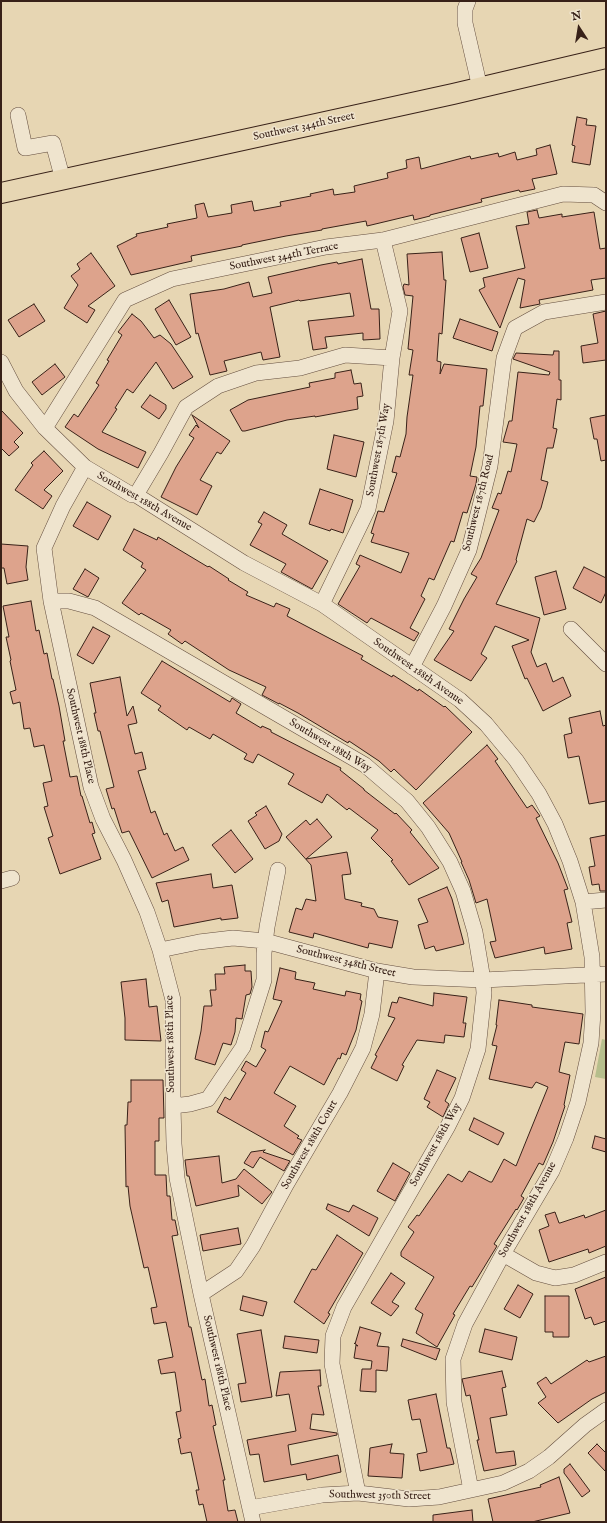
<!DOCTYPE html>
<html>
<head>
<meta charset="utf-8">
<style>
	body { margin:0 }
	#map { position:relative; width:607px; height:1523px; overflow:hidden; background:#e7d6b3; font-family:"IM FELL English",serif }
	canvas { display:block }
	.frame { position:absolute; inset:0; border:2px solid #382118; pointer-events:none }
	.north { position:absolute; left:559px; top:8px; width:40px; height:40px; -webkit-text-stroke:3px #efe4ce; paint-order:stroke; rotate:348deg; font-size:11px; font-weight:700; line-height:16px; text-align:center; color:#382118 }
	.north::after { content:''; display:block; margin:auto; width:14px; height:18px; background:#382118; clip-path:polygon(50% 0,100% 100%,50% 72%,0 100%) }
</style>
</head>
<body>
<div id="map">
<canvas width="607" height="1523"></canvas>
<div class="frame"></div>
<div class="north">N</div>
</div>
<script>
const c = document.querySelector('canvas').getContext('2d');
c.lineJoin = 'round';
function fillPath(path, color) { c.fillStyle = color; c.fill(path, 'evenodd'); }
const toPath = rows => new Path2D(rows.map(r => 'M' + r).join(''));
function trace(path, color, width, dash) { c.strokeStyle = color; c.lineWidth = width; c.lineCap = dash ? 'butt' : 'round'; c.setLineDash(dash || []); c.stroke(path); }
function label(font, color, halo, rows, align = 'center') {
  c.font = font + ' "IM FELL English",serif'; c.lineWidth = 3; c.setLineDash([]); c.textBaseline = 'middle'; c.strokeStyle = halo; c.fillStyle = color; for (const [text, x, y, turn = 0] of rows) {
    c.save(); c.translate(x, y); c.rotate((+turn || 0) * Math.PI / 180); c.textAlign = isNaN(turn) ? turn : align; if (halo) c.strokeText(text, 0, 0); c.fillText(text, 0, 0); c.restore();
  }
}
const green = toPath([
	[602,1039,606,1040,606,1079,595,1077]
]);
const building = toPath([
	[577,117,587,119,586,125,596,126,590,165,572,162,575,146,572,145,577,117],
	[550,145,557,174,532,179,535,189,520,192,519,190,481,199,482,202,430,215,430,216,414,220,413,215,367,226,366,221,322,229,322,230,286,236,242,245,242,246,191,256,192,261,131,275,117,246,137,236,136,234,168,227,167,224,197,218,195,205,204,203,208,217,232,213,231,205,252,201,254,211,281,206,280,202,311,196,310,194,333,189,334,195,355,192,354,186,388,178,387,173,407,168,406,160,419,157,421,169,470,156,471,159,498,153,499,157,515,152,517,160,537,155,536,149,550,145],
	[537,210,539,218,562,214,562,217,594,212,600,249,606,248,606,278,591,280,593,290,539,300,540,304,520,308,525,280,518,278,500,328,479,290,485,287,483,278,525,268,516,226,529,224,527,212,537,210],
	[479,233,488,268,470,272,461,238,479,233],
	[442,252,444,280,446,280,442,334,439,333,437,361,441,362,440,374,444,364,487,369,483,406,480,406,476,447,470,476,477,477,476,484,467,513,463,512,454,542,451,541,434,580,429,578,421,596,425,599,410,628,419,633,414,641,371,618,367,623,338,604,360,566,356,564,360,555,401,573,409,553,371,542,374,534,371,533,378,511,384,512,397,473,392,472,396,456,400,457,406,434,407,417,413,375,409,375,413,350,408,349,413,296,405,295,403,287,404,284,409,285,407,254,442,252],
	[91,253,115,286,88,306,95,310,87,323,64,308,78,285,71,276,80,269,77,264,91,253],
	[362,259,371,309,379,309,380,339,363,340,363,333,325,337,327,348,313,350,308,321,354,316,350,293,300,301,299,300,270,307,280,357,263,360,261,352,224,361,227,371,210,375,198,333,196,334,190,294,224,289,249,282,253,297,272,293,268,277,321,265,337,262,338,264,362,259],
	[169,300,191,337,176,345,155,309,169,300],
	[34,304,45,321,19,337,8,320,34,304],
	[606,311,606,360,583,363,581,346,598,343,593,314,606,311],
	[132,314,141,321,154,338,160,335,171,344,193,377,173,389,156,362,133,393,127,389,115,408,117,409,102,432,146,452,138,468,98,449,65,427,74,414,78,417,99,385,96,383,109,361,107,360,122,335,118,332,132,314],
	[460,319,498,332,492,351,453,338,460,319],
	[554,351,559,351,559,380,561,380,561,400,557,399,553,428,557,429,553,448,547,448,541,480,548,482,541,508,534,522,527,519,516,560,517,561,496,604,540,618,531,652,537,667,546,663,553,682,563,677,571,696,543,711,527,678,525,679,512,646,529,640,495,626,481,654,487,658,471,681,434,660,454,631,449,629,464,599,477,577,471,574,481,558,499,510,492,508,498,493,501,494,508,471,511,472,517,444,503,442,509,421,512,421,518,372,549,375,550,372,513,359,516,353,553,355,554,351],
	[55,364,65,377,42,395,32,382,55,364],
	[351,370,354,384,361,383,363,396,357,397,358,409,315,417,315,416,287,420,245,431,242,431,230,410,248,400,310,387,309,383,335,378,335,373,351,370],
	[150,395,166,405,166,409,159,419,141,407,150,395],
	[1,410,23,433,14,442,19,447,9,456,1,448,1,410],
	[192,415,230,441,221,454,217,452,200,480,212,486,197,515,161,497,176,467,194,438,189,435,196,425,199,428,192,415],
	[606,415,606,460,601,461,597,439,594,439,590,418,606,415],
	[334,435,364,442,356,477,327,469,334,435],
	[44,451,63,471,44,490,52,496,43,509,15,490,33,465,31,463,44,451],
	[320,489,353,500,343,533,331,529,330,531,309,524,320,489],
	[87,502,111,516,98,540,73,526,87,502],
	[264,512,287,525,282,534,328,561,312,589,281,572,286,564,250,545,262,524,258,522,264,512],
	[134,529,157,540,158,537,208,567,209,566,229,579,228,580,248,592,246,595,274,607,276,603,290,609,287,616,363,656,361,659,392,677,393,675,418,691,419,689,444,707,445,706,472,732,416,790,394,769,391,772,379,761,349,741,348,743,298,713,279,703,279,704,262,695,266,687,229,670,185,641,182,644,168,634,171,630,141,613,139,615,122,603,146,570,141,567,143,563,123,550,134,529],
	[1,544,28,546,26,567,28,580,7,584,4,568,1,568,1,544],
	[584,567,606,578,606,592,601,603,573,588,584,567],
	[85,569,99,578,88,597,73,589,85,569],
	[556,571,566,609,544,615,535,577,556,571],
	[31,601,36,631,39,630,44,654,47,653,52,679,53,679,59,706,65,741,63,741,70,777,77,776,81,796,82,796,90,823,92,822,95,833,92,834,101,859,60,874,48,838,53,836,44,807,48,806,43,783,52,781,44,745,34,747,30,728,24,729,20,702,13,704,10,692,16,690,10,661,11,660,6,637,9,637,3,606,31,601],
	[93,627,110,636,93,664,77,655,93,627],
	[162,661,230,702,232,698,241,704,236,713,261,728,262,726,271,730,271,732,341,768,340,770,364,789,364,790,395,814,396,813,412,830,410,832,439,868,409,885,391,861,393,860,371,838,378,830,349,808,347,810,327,794,322,803,288,784,294,774,258,754,253,763,244,759,247,754,213,734,210,739,189,727,187,730,158,710,161,706,141,693,162,661],
	[120,677,127,716,133,706,137,723,128,725,135,754,142,752,146,769,138,771,151,813,155,811,164,835,167,833,175,851,183,847,189,860,152,878,129,831,122,833,114,808,112,809,106,789,114,787,100,731,98,731,94,713,96,713,90,683,120,677],
	[600,711,603,726,606,725,606,801,589,804,579,756,568,758,564,735,572,733,569,718,600,711],
	[487,745,498,759,495,761,527,808,532,805,540,816,536,818,558,863,568,889,564,890,572,922,567,923,572,949,545,954,544,947,495,958,490,942,496,941,487,899,476,903,469,880,461,862,462,862,449,833,423,803,487,745],
	[266,806,282,834,279,841,265,849,248,821,257,815,255,813,266,806],
	[317,819,332,837,306,859,347,852,351,874,342,875,345,899,362,903,361,906,374,909,378,917,398,921,392,948,369,943,368,948,314,933,313,938,289,932,296,908,302,910,306,899,316,901,311,865,286,837,306,820,310,825,317,819],
	[231,830,253,859,235,873,212,845,231,830],
	[606,835,606,891,600,891,599,884,592,885,589,867,595,866,590,838,606,835],
	[211,874,213,888,232,885,238,918,221,920,221,918,174,927,168,900,162,902,156,883,211,874],
	[447,887,452,899,464,944,436,951,434,946,425,949,418,925,428,922,418,899,447,887],
	[245,965,245,971,251,971,252,987,250,994,246,995,242,1019,236,1018,235,1032,231,1045,223,1043,215,1065,195,1059,201,1031,204,1006,212,1006,210,990,216,990,215,974,225,974,224,967,245,965],
	[280,968,296,972,295,979,315,983,313,989,345,996,346,991,361,994,360,1000,362,1001,356,1030,346,1055,342,1053,340,1059,338,1058,324,1085,290,1066,274,1093,296,1106,284,1126,299,1136,297,1138,302,1140,293,1155,217,1112,225,1097,230,1100,246,1073,241,1070,246,1061,256,1067,266,1050,261,1047,265,1031,268,1032,282,1001,273,999,280,968],
	[146,979,149,1007,157,1006,161,1041,125,1040,125,1018,121,982,146,979],
	[434,993,467,997,463,1023,466,1023,464,1037,445,1035,444,1043,417,1040,402,1065,404,1066,397,1081,371,1068,377,1056,375,1055,395,1018,388,1016,392,1002,397,1003,399,997,433,1006,434,993],
	[499,1000,532,1005,532,1007,583,1014,579,1044,565,1042,559,1072,570,1075,564,1105,565,1106,553,1142,543,1165,539,1163,521,1196,524,1198,517,1210,516,1209,494,1244,497,1246,472,1287,470,1286,453,1314,455,1315,437,1347,416,1333,423,1314,415,1309,434,1277,401,1256,401,1252,414,1232,408,1227,417,1215,419,1216,448,1174,462,1182,469,1171,490,1182,492,1182,504,1159,516,1166,548,1087,536,1082,532,1088,489,1079,497,1046,492,1045,497,1025,496,1025,499,1000],
	[437,1070,456,1078,445,1101,449,1104,443,1117,427,1107,430,1102,424,1099,437,1070],
	[131,1080,163,1080,164,1118,159,1118,159,1141,155,1141,155,1175,166,1175,167,1196,170,1196,172,1220,175,1220,178,1235,172,1236,189,1327,191,1327,202,1380,205,1379,209,1406,212,1405,216,1425,213,1426,225,1480,223,1480,228,1511,235,1510,238,1522,207,1522,203,1504,199,1505,196,1490,199,1490,191,1452,181,1454,178,1439,181,1438,176,1412,181,1411,175,1372,161,1374,158,1360,173,1357,166,1322,154,1324,151,1308,157,1307,148,1267,144,1268,130,1206,128,1186,126,1187,125,1125,127,1125,128,1102,131,1102,131,1080],
	[474,1118,504,1133,498,1145,469,1130,474,1118],
	[595,1136,606,1139,606,1152,592,1148,595,1136],
	[265,1150,263,1152,290,1161,284,1171,260,1157,253,1168,244,1163,251,1152,265,1150],
	[219,1156,222,1183,236,1179,244,1169,272,1192,262,1204,238,1185,239,1196,196,1206,189,1176,187,1176,185,1160,219,1156],
	[393,1163,410,1173,395,1201,377,1191,393,1163],
	[328,1204,349,1212,353,1205,378,1218,369,1236,326,1209,328,1204],
	[606,1210,606,1246,589,1253,588,1249,549,1262,539,1230,549,1226,545,1215,555,1212,559,1223,560,1223,584,1215,585,1218,606,1210],
	[238,1228,241,1244,203,1251,200,1235,238,1228],
	[337,1235,363,1253,328,1313,330,1314,324,1324,294,1302,312,1269,316,1270,337,1235],
	[391,1273,405,1283,392,1302,399,1306,391,1316,371,1303,391,1273],
	[606,1277,606,1321,594,1325,591,1317,585,1319,575,1289,606,1277],
	[518,1285,533,1294,520,1318,504,1309,518,1285],
	[243,1296,267,1302,263,1316,240,1310,243,1296],
	[545,1296,569,1296,569,1337,553,1337,553,1332,545,1332,545,1296],
	[360,1327,381,1333,377,1346,389,1347,387,1371,376,1370,376,1392,360,1391,362,1369,371,1369,372,1361,354,1358,356,1345,358,1346,354,1343,355,1344,360,1327],
	[485,1329,517,1337,512,1360,479,1352,485,1329],
	[261,1330,272,1397,241,1402,238,1384,246,1383,237,1334,261,1330],
	[285,1336,319,1340,317,1353,283,1348,285,1336],
	[403,1339,440,1349,436,1360,401,1346,403,1339],
	[606,1356,606,1392,592,1399,558,1423,538,1403,546,1397,537,1383,546,1377,551,1384,587,1360,589,1362,606,1356],
	[320,1370,321,1386,318,1386,324,1415,312,1414,310,1429,337,1433,337,1435,288,1445,291,1465,338,1455,341,1472,307,1480,306,1474,264,1482,259,1454,250,1455,247,1440,296,1431,289,1394,276,1396,280,1372,320,1370],
	[502,1371,506,1387,502,1388,507,1415,490,1418,496,1453,514,1451,516,1465,484,1471,477,1440,479,1440,470,1395,466,1396,462,1379,502,1371],
	[436,1394,447,1448,450,1448,454,1464,420,1471,417,1454,427,1452,420,1419,412,1420,408,1400,436,1394],
	[392,1444,390,1453,404,1454,402,1478,368,1476,370,1448,392,1444],
	[597,1444,606,1453,606,1472,588,1453,597,1444],
	[570,1464,590,1491,582,1497,564,1473,564,1469,570,1464],
	[559,1477,570,1513,532,1522,493,1522,488,1499,541,1487,540,1485,559,1477],
	[472,1510,473,1522,433,1522,433,1515,472,1510]
]);
const minor = toPath([
	[468,1,465,9,465,23,480,88],
	[18,115,25,148,53,143,63,180],
	[1,362,16,391,45,428,85,467,132,495,136,495,244,563,322,604,460,700,486,724,516,760,539,794,555,824,570,861,583,902,592,957,593,1012,591,1043,578,1102,566,1138,552,1171,503,1254,465,1324,453,1359,454,1402,471,1490],
	[45,428,125,300,172,279,326,247,383,240,563,194,594,195,606,203],
	[85,467,63,506,44,548,51,601,91,787,103,819,124,860,147,912,160,950,173,1000,173,1106,174,1144,177,1178,201,1294,253,1522],
	[136,495,161,453,186,407,218,386,256,373,300,368,345,355,392,358],
	[51,601,69,601,95,608,365,765,407,801,428,827,450,862,463,891,475,932,483,980,484,993,478,1049,462,1098,448,1126,344,1307,333,1336,332,1364,358,1493],
	[322,604,368,509,386,421,392,358,400,311,383,240],
	[571,629,606,664],
	[412,667,444,606,469,550,490,466,504,358,515,328,544,312,606,302],
	[1,881,12,878],
	[583,902,606,900],
	[160,950,199,942,233,938,265,941,377,971,413,977,483,980,606,974],
	[173,1106,190,1104,208,1099,243,1047,264,980,264,953,267,927,278,870],
	[503,1254,536,1273,555,1278,574,1275,606,1262],
	[201,1294,236,1271,253,1246,286,1185,340,1093,363,1048,372,1014,377,971],
	[250,1508,322,1495,358,1493,409,1499,439,1497,503,1483,529,1471,549,1457,585,1425,606,1410]
]);
const major = toPath([
	[1,193,453,94,606,58]
]);
const streetNames = [
	["Southwest 344th Street",304,127,-12],
	["Southwest 344th Terrace",284,257,-11],
	["Southwest 187th Way",379,450,-80],
	["Southwest 188th Avenue",144,502,30],
	["Southwest 187th Road",479,503,-76],
	["Southwest 188th Avenue",418,672,35],
	["Southwest 188th Place",80,736,77],
	["Southwest 188th Way",330,746,31],
	["Southwest 348th Street",346,962,14],
	["Southwest 188th Place",171,1044,-91],
	["Southwest 188th Court",310,1145,-60],
	["Southwest 188th Way",436,1145,-61],
	["Southwest 188th Avenue",528,1210,-61],
	["Southwest 188th Place",217,1363,77],
	["Southwest 350th Street",380,1496,1]
];
fillPath(green, '#b6be8c');
fillPath(building, '#dda38c');
trace(building, '#382118', 1);
trace(minor, '#644e3f', 16);
trace(major, '#382118', 22);
trace(minor, '#efe4ce', 15);
trace(major, '#e7d6b3', 20);
label('11px', '#382118', '#efe4ce', streetNames);
</script>
</body>
</html>
